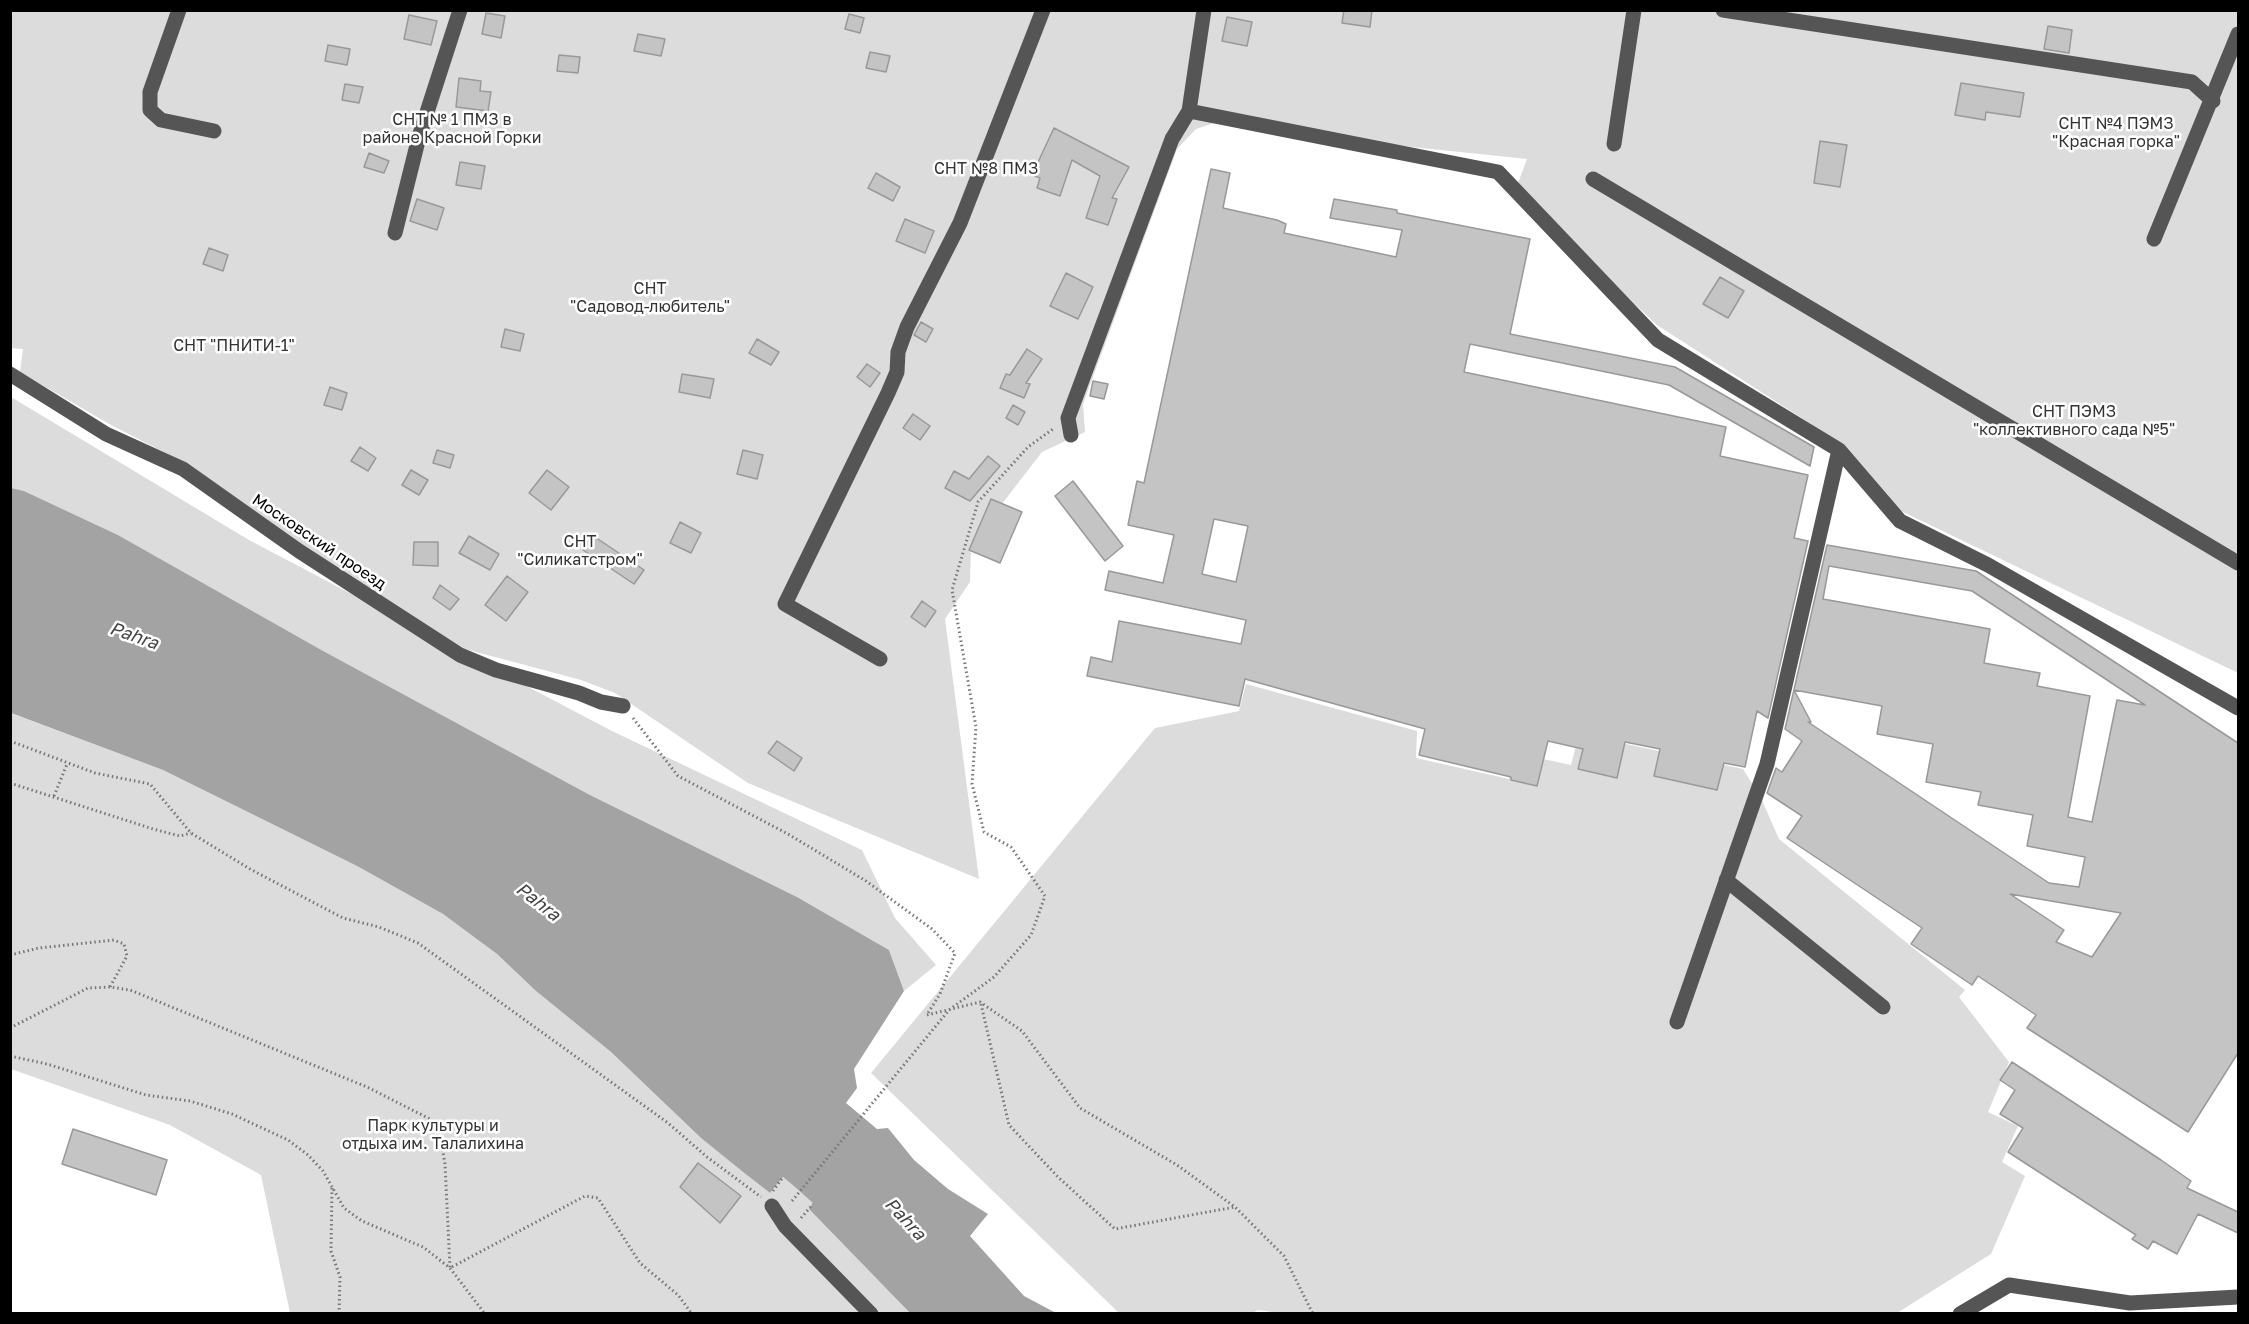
<!DOCTYPE html>
<html>
<head>
<meta charset="utf-8">
<style>
	body { margin:0 }
	#map { position:relative; width:2249px; height:1324px; overflow:hidden; background:#fff; font-family:"Golos Text",sans-serif }
	canvas { display:block }
	.frame { position:absolute; inset:0; border:12px solid #000; pointer-events:none }
</style>
</head>
<body>
<div id="map">
<canvas width="2249" height="1324"></canvas>
<div class="frame"></div>
</div>
<script>
const c = document.querySelector('canvas').getContext('2d');
c.lineJoin = 'round';
function fillPath(path, color) { c.fillStyle = color; c.fill(path, 'evenodd'); }
const toPath = rows => new Path2D(rows.map(r => 'M' + r).join(''));
function trace(path, color, width, dash) { c.strokeStyle = color; c.lineWidth = width; c.lineCap = dash ? 'butt' : 'round'; c.setLineDash(dash || []); c.stroke(path); }
function label(font, color, halo, rows, align = 'center') {
  c.font = font + ' "Golos Text",sans-serif'; c.lineWidth = 5; c.setLineDash([]); c.textBaseline = 'middle'; c.strokeStyle = halo; c.fillStyle = color; for (const [text, x, y, turn = 0] of rows) {
    c.save(); c.translate(x, y); c.rotate((+turn || 0) * Math.PI / 180); c.textAlign = isNaN(turn) ? turn : align; if (halo) c.strokeText(text, 0, 0); c.fillText(text, 0, 0); c.restore();
  }
}
const green = toPath([
	[10,11,2238,11,2238,673,1901,511,1811,424,1657,325,1515,191,1527,159,1364,142,1223,120,1196,129,1177,149,1083,404,1085,432,1042,452,971,544,970,582,945,619,979,879,748,783,615,693,581,680,465,649,288,539,187,464,111,425,20,372,23,349,10,348],
	[11,397,249,540,612,731,862,850,895,918,936,965,904,991,889,950,797,897,590,795,325,652,118,535,24,491,11,488],
	[1246,684,1417,731,1416,758,1509,779,1515,753,1571,765,1579,734,1743,769,1761,798,1779,839,1965,990,1959,997,2009,1062,1988,1112,2018,1126,2002,1162,2025,1176,1991,1254,1897,1313,1287,1314,1258,1310,1250,1314,1119,1313,871,1073,1155,728,1239,711],
	[10,713,163,770,357,866,443,914,497,954,536,991,611,1052,701,1138,743,1172,770,1193,783,1177,795,1187,814,1203,809,1209,910,1313,290,1313,261,1175,170,1125,11,1069]
]);
const water = toPath([
	[11,488,24,491,118,535,325,652,590,795,797,897,889,950,904,991,854,1069,857,1088,846,1103,877,1129,888,1128,914,1160,948,1189,988,1214,970,1236,1024,1296,1056,1313,910,1313,809,1209,813,1203,795,1187,783,1177,770,1193,743,1172,701,1138,611,1052,536,991,497,954,443,914,357,866,163,770,11,713]
]);
const building = toPath([
	[1344,10,1372,10,1370,27,1342,23,1344,10],
	[486,13,505,16,501,38,482,34,486,13],
	[849,14,864,18,860,33,845,29,849,14],
	[409,15,437,21,431,45,404,39,409,15],
	[1227,17,1252,22,1247,46,1222,41,1227,17],
	[2048,26,2072,30,2069,53,2044,49,2048,26],
	[638,34,665,39,661,56,634,51,638,34],
	[328,45,350,49,347,65,325,61,328,45],
	[870,52,890,56,886,72,866,68,870,52],
	[559,55,580,57,578,73,557,71,559,55],
	[459,78,481,81,480,91,491,92,488,111,456,107,459,78],
	[1961,83,2024,93,2020,117,1986,112,1985,120,1955,115,1961,83],
	[345,84,363,87,359,103,342,100,345,84],
	[1054,128,1129,167,1112,198,1117,199,1108,225,1086,218,1100,176,1072,160,1060,196,1037,188,1040,178,1032,175,1054,128],
	[1820,141,1847,145,1840,187,1814,183,1820,141],
	[369,153,389,161,384,173,364,167,369,153],
	[460,162,485,166,481,189,456,185,460,162],
	[1211,169,1230,173,1223,208,1277,220,1286,224,1284,233,1396,257,1402,230,1330,218,1334,199,1397,210,1397,213,1530,239,1510,334,1675,367,1814,447,1810,466,1669,385,1470,344,1464,372,1726,427,1720,456,1808,475,1794,538,1808,541,1768,718,1757,711,1745,767,1724,763,1717,790,1654,776,1660,749,1625,742,1617,778,1578,769,1583,749,1548,741,1537,786,1511,780,1511,777,1419,755,1425,729,1245,679,1239,706,1087,676,1091,657,1112,662,1119,621,1241,644,1246,620,1105,590,1109,571,1163,583,1174,535,1128,525,1137,481,1144,483,1211,169],
	[1214,519,1248,526,1236,582,1202,574,1214,519],
	[876,173,900,187,893,201,868,188,876,173],
	[417,199,444,208,437,230,410,221,417,199],
	[905,219,934,231,925,253,896,241,905,219],
	[209,248,228,255,223,271,203,264,209,248],
	[1066,273,1093,287,1078,319,1050,306,1066,273],
	[1720,277,1744,291,1728,318,1703,304,1720,277],
	[921,322,933,329,926,342,914,335,921,322],
	[505,329,524,334,520,351,501,347,505,329],
	[757,339,779,352,771,365,749,353,757,339],
	[1027,349,1042,359,1026,383,1030,384,1024,398,1000,388,1006,374,1010,375,1027,349],
	[867,364,880,373,870,387,857,377,867,364],
	[682,374,714,379,710,398,679,392,682,374],
	[1093,381,1108,384,1104,399,1090,396,1093,381],
	[330,387,347,393,342,410,324,405,330,387],
	[1013,405,1025,412,1018,425,1006,418,1013,405],
	[913,414,930,426,920,440,903,428,913,414],
	[360,447,376,458,368,471,351,461,360,447],
	[437,450,454,455,450,468,433,463,437,450],
	[743,450,763,455,757,479,737,474,743,450],
	[988,456,1000,466,970,501,945,488,954,471,969,479,988,456],
	[411,470,428,480,419,495,402,485,411,470],
	[547,470,569,487,551,510,529,493,547,470],
	[1073,481,1123,546,1105,561,1055,496,1073,481],
	[991,499,1022,512,1000,563,969,550,991,499],
	[680,522,701,533,691,553,670,543,680,522],
	[592,535,644,570,634,584,583,550,592,535],
	[469,536,499,554,490,570,459,553,469,536],
	[414,542,438,542,438,566,413,565,414,542],
	[1827,545,1976,571,2238,743,2238,1053,2188,1132,2027,1028,2036,1015,1978,976,1972,985,1911,944,1922,928,1787,838,1802,816,1767,793,1776,768,1782,772,1802,741,1785,729,1827,545],
	[1829,566,1972,591,2145,705,2117,700,2092,822,2068,817,2090,696,2037,686,2040,673,1984,663,1990,629,1823,599,1829,566],
	[1794,690,1882,706,1877,734,1933,744,1926,782,1981,792,1978,805,2033,815,2027,846,2085,857,2079,887,2049,883,1808,722,1811,722,1794,690],
	[2010,894,2121,913,2092,957,2056,942,2064,930,2010,894],
	[507,576,528,592,506,621,485,605,507,576],
	[440,585,459,599,450,610,433,598,440,585],
	[922,601,936,611,925,627,911,617,922,601],
	[777,741,802,758,794,771,768,753,777,741],
	[2012,1062,2161,1160,2191,1181,2187,1188,2238,1212,2238,1233,2198,1214,2177,1254,2153,1241,2148,1249,2132,1239,2136,1235,2008,1152,2023,1128,2000,1114,2015,1090,2000,1080,2012,1062],
	[73,1129,167,1160,156,1195,62,1164,73,1129],
	[698,1163,741,1196,720,1223,680,1187,698,1163]
]);
const path = toPath([
	[633,718,678,776,788,834,866,881,932,929,955,953,940,994,928,1013],
	[10,741,95,773,150,784,191,833,250,869,343,918,379,927,418,943,668,1123,707,1157,761,1197],
	[10,783,153,829,180,836,191,833],
	[54,796,67,764],
	[10,955,39,948,114,940,124,944,127,956,110,987],
	[981,1004,1009,1125,1058,1177,1115,1229,1235,1207],
	[927,1015,980,1002,1022,1031,1080,1108,1177,1165,1235,1207,1284,1256,1313,1314],
	[10,1028,88,988,110,987,130,990,367,1087,430,1119,439,1129,445,1164,450,1268,585,1196,598,1198,640,1263,678,1295,692,1314],
	[10,1056,47,1064,146,1095,190,1101,232,1114,288,1140,308,1155,323,1171,344,1208,362,1221,423,1247,450,1268,485,1314],
	[332,1188,331,1251,340,1277,339,1314],
	[773,1191,783,1177],
	[792,1201,949,1010,994,977,1031,935,1045,896,1011,847,984,832,972,784,976,727,952,590,978,502,1028,447,1053,429],
	[801,1218,813,1204]
]);
const minor = toPath([
	[179,10,150,92,150,110,161,120,214,131],
	[1204,10,1189,111,1498,172,1658,340,1839,450,1900,521,1988,565,2238,708],
	[1723,10,2192,82,2213,101],
	[1614,144,1634,10],
	[1593,179,2238,563],
	[395,233,419,137,460,10],
	[2154,239,2238,34],
	[10,374,106,434,183,469,299,551,460,655,496,670,579,693,601,702,623,706],
	[1071,435,1068,418,1172,139,1189,111],
	[880,659,785,604,888,393,897,372,898,352,907,327,960,223,1043,10],
	[1726,880,1883,1007],
	[1677,1022,1767,764,1839,450],
	[772,1206,785,1226,871,1314],
	[1960,1314,2009,1285,2130,1303,2238,1297]
]);
const parkNames = [
	["СНТ № 1 ПМЗ в",452,120],
	["районе Красной Горки",452,138],
	["СНТ №4 ПЭМЗ",2116,124],
	["\"Красная горка\"",2116,142],
	["СНТ №8 ПМЗ",986,169],
	["СНТ",650,289],
	["\"Садовод-любитель\"",650,307],
	["СНТ \"ПНИТИ-1\"",234,346],
	["СНТ ПЭМЗ",2074,412],
	["\"коллективного сада №5\"",2074,430],
	["СНТ",580,542],
	["\"Силикатстром\"",580,560],
	["Парк культуры и",433,1126],
	["отдыха им. Талалихина",433,1144]
];
const streetNames = [
	["Московский проезд",319,542,34]
];
const waterNames = [
	["Pahra",134,636,19],
	["Pahra",538,902,38],
	["Pahra",905,1219,47]
];
fillPath(green, '#dcdcdc');
fillPath(water, '#a3a3a3');
fillPath(building, '#c4c4c4');
trace(building, '#999', 1.5);
trace(path, '#777', 3, [1.5, 3]);
trace(minor, '#555', 15);
label('16px', '#333', '#fff', parkNames);
label('16px', '#000', '#fff', streetNames);
label('italic 18px', '#444', '#fff', waterNames);
</script>
</body>
</html>
